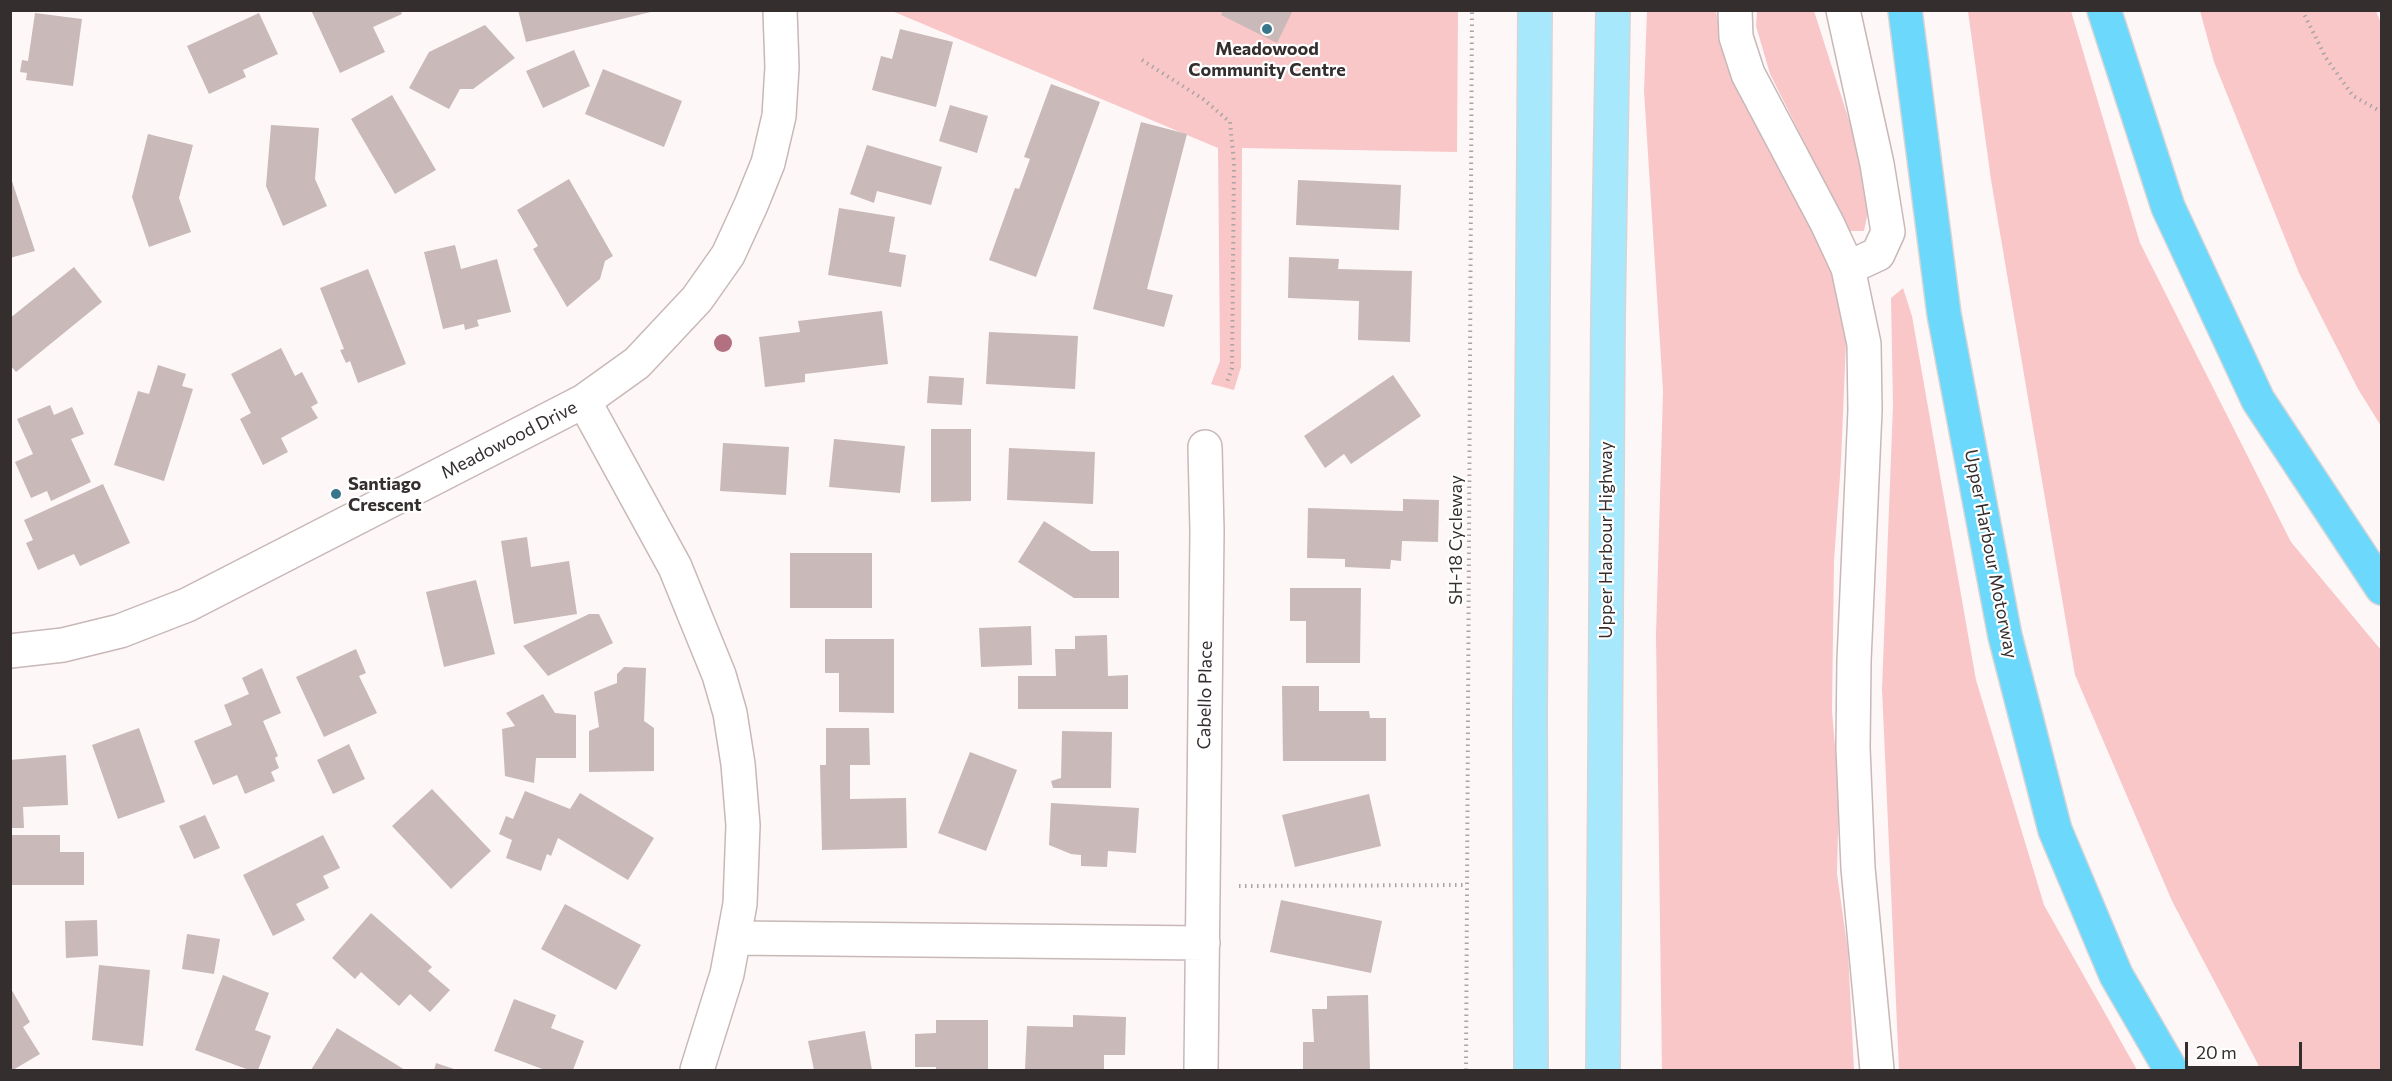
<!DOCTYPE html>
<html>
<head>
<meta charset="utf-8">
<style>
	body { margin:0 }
	#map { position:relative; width:2392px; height:1081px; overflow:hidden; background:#fef7f7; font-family:Commissioner,sans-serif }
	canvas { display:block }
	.frame { position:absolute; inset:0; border:12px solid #342e2e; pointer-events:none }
	.scale { position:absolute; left:2185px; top:1042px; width:117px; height:27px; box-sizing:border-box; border:3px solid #342e2e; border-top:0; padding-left:8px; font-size:18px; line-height:21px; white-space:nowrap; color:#342e2e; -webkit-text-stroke:4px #fff; paint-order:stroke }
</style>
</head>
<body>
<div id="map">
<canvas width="2392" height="1081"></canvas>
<div class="frame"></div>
<div class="scale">20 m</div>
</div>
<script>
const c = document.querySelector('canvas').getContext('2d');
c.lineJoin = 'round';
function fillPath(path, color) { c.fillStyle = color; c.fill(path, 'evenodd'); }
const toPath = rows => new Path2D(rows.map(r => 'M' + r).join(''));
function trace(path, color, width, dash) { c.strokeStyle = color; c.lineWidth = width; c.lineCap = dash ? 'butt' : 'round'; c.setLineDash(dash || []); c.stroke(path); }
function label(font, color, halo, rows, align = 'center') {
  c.font = font + ' Commissioner,sans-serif'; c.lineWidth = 4.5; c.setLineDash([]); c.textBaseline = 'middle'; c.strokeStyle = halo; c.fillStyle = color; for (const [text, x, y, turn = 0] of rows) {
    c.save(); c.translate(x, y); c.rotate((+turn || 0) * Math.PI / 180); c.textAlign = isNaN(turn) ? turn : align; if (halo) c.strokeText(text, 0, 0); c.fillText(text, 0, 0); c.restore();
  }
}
const green = toPath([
	[892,11,1458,11,1457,152,1242,148,1241,367,1234,390,1211,384,1220,361,1218,148],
	[1647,11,1716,11,1722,45,1835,265,1847,318,1841,462,1834,561,1832,711,1839,792,1837,874,1848,951,1854,1070,1662,1070,1656,635,1663,391,1644,91],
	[1757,11,1814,11,1872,192,1864,231,1849,231,1770,74,1756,26],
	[1968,11,2071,11,2140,243,2291,542,2381,650,2381,1070,2261,1070,2172,901,2075,675,1991,180],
	[2200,11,2376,11,2381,23,2381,426,2358,389,2299,273,2214,62],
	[1903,288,1912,316,1976,680,2044,905,2137,1070,1899,1070,1882,689,1893,405,1891,298]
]);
const building = toPath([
	[311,10,400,10,402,14,373,27,385,52,340,73],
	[518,10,655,10,655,11,526,42],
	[1223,10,1293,10,1277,43,1221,15],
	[35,13,82,19,73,86,26,80,27,73,20,72,22,60,28,61],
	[259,13,278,54,243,70,246,77,209,94,187,46],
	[485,25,515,58,473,89,460,89,449,109,409,88,429,52],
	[900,29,953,42,936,107,872,90,881,56,892,59],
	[574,50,590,86,543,108,526,71],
	[603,69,682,101,664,147,585,114],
	[1051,84,1100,102,1036,277,989,260,1015,188,1019,189,1030,159,1024,157],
	[392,95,436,170,395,194,351,119],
	[950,105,988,116,977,153,939,141],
	[1141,122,1187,134,1147,289,1173,295,1164,327,1093,309],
	[271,125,319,128,315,179,327,206,283,226,266,186],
	[148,134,193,145,179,198,191,232,149,247,132,197],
	[867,145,942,167,931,205,877,191,874,203,850,194],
	[10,175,35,251,10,258],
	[569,179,613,256,605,261,600,279,567,307,533,249,538,246,517,210],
	[1298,180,1401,185,1399,230,1296,225],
	[839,208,895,217,889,252,906,255,901,287,828,275],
	[455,245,461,269,497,259,511,312,477,320,479,326,465,330,464,324,443,329,424,252],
	[1289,257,1339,259,1338,269,1412,271,1410,342,1358,340,1359,301,1288,298],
	[74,267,102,302,16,372,10,365,10,318],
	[368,269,406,364,358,383,350,361,346,363,340,350,344,349,320,288],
	[882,311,888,364,805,374,805,382,765,387,759,337,800,332,798,321],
	[989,332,1078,336,1075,389,986,384],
	[281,348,295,376,302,372,318,403,311,407,318,418,281,438,288,452,263,465,240,419,251,413,231,374],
	[158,365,186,374,182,386,193,389,164,481,114,465,138,391,149,394],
	[1393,375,1421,416,1351,464,1344,454,1325,468,1304,436],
	[929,376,964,378,962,405,927,403],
	[50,405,54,415,72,407,84,434,71,439,91,482,51,501,47,491,31,498,15,462,33,454,17,419],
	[931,429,971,429,971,501,931,502],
	[834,439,905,446,900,493,829,487],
	[723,443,789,447,786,495,720,491],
	[1009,448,1095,452,1093,504,1007,500],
	[103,484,130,543,80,566,74,554,38,570,26,543,33,540,24,520],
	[1403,499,1439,500,1438,542,1402,541,1401,561,1391,560,1390,569,1345,567,1345,559,1307,558,1308,508,1403,511],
	[1044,521,1091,551,1119,551,1119,598,1074,598,1018,562],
	[527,537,531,567,569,561,577,614,514,624,501,541],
	[790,553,872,553,872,608,790,608],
	[476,580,495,654,444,667,426,592],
	[1290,588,1361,588,1360,663,1306,663,1306,621,1290,621],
	[589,614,599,614,613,643,548,676,523,646],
	[1031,626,1032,665,981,667,979,628],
	[1107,635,1108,676,1128,675,1128,709,1018,709,1018,676,1056,676,1055,649,1075,649,1075,636],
	[825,639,894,639,894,713,839,712,839,673,825,673],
	[356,649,366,673,359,676,377,713,324,737,296,677],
	[624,667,646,668,644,721,654,728,654,771,589,772,589,731,599,727,594,692,617,683,617,674],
	[262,668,281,713,263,721,278,756,275,758,279,768,271,772,275,781,245,794,237,775,213,785,194,741,232,725,224,705,249,694,242,678],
	[1282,686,1319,686,1319,711,1369,711,1370,718,1386,718,1386,761,1283,761],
	[543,694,555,713,576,715,576,758,536,758,534,783,505,776,502,729,515,726,506,713],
	[139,728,165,802,118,819,92,745],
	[826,728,869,728,870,765,850,765,850,799,906,798,907,848,822,850,820,765,826,765],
	[1062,731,1112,732,1111,788,1053,788,1051,781,1061,778],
	[349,744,365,779,333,794,317,760],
	[970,752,1017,770,986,851,938,833],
	[66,755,68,805,23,807,24,828,10,828,10,760],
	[432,789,491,851,451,889,392,826],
	[525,791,570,809,580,793,654,838,628,880,558,838,551,856,547,854,541,871,506,858,512,840,499,834,506,816,513,819],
	[1369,794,1381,846,1295,867,1282,815],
	[1051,803,1139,808,1136,853,1108,851,1107,867,1081,866,1081,855,1071,854,1049,845],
	[205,815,220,848,194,859,179,826],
	[10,835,60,835,60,852,84,852,84,885,10,885],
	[323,835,340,868,323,876,329,888,296,904,305,920,273,936,243,875],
	[1281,900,1382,921,1371,973,1270,952],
	[565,904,641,945,616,990,541,949],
	[371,913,432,967,428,971,450,990,430,1012,410,994,399,1006,361,972,355,979,332,958],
	[97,920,98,956,66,958,65,921],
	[187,934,220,939,214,974,182,969],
	[99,965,150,970,143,1046,92,1040],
	[223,975,269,993,255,1030,271,1036,258,1070,249,1070,195,1050],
	[10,987,30,1022,23,1027,40,1054,13,1070,10,1070],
	[1368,995,1370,1070,1303,1070,1303,1042,1314,1042,1312,1009,1327,1009,1327,996],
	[514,999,556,1015,551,1028,584,1041,573,1070,545,1070,494,1051],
	[1073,1015,1126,1017,1125,1055,1104,1055,1104,1070,1025,1070,1027,1026,1073,1027],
	[936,1020,988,1020,988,1070,936,1070,936,1067,915,1067,915,1034,936,1033],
	[337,1028,405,1070,311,1070],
	[865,1031,872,1070,814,1070,808,1041],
	[436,1063,457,1070,434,1070]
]);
const path = toPath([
	[2302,10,2326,58,2353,96,2382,112],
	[1142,60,1203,99,1230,122,1234,163,1232,368,1226,385],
	[1239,886,1467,885],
	[1466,1070,1472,10]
]);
const minor = toPath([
	[1735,10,1736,37,1748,74,1827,223,1848,268,1864,344,1865,410,1854,661,1853,748,1858,868,1877,1070],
	[1843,10,1877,164,1888,232,1878,254,1848,268],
	[584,401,675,567,719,675,730,713,738,764,743,825,740,904,727,974,697,1070],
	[10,651,63,645,120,631,187,605,584,401,637,363,697,299,728,255,751,205,768,163,779,116,782,67,780,10],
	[736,938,1203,943],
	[1201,1070,1207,531,1205,447]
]);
const major = toPath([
	[1531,1070,1530,712,1535,10],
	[1603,1070,1608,315,1613,10]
]);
const highway = toPath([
	[1905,10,1944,314,2005,636,2055,830,2116,975,2171,1070],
	[2104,10,2168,207,2258,400,2382,588]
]);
const trees = [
	[723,343]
];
const markers = [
	[1267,29,6,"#38768b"],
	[336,494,6,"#38768b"]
];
const poiNames = [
	["Meadowood",1267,49],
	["Community Centre",1267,70],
	["Santiago",348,484,"left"],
	["Crescent",348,505,"left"]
];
const streetNames = [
	["Meadowood Drive",509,440,-27],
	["SH-18 Cycleway",1456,540,-90],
	["Upper Harbour Highway",1606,540,-90],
	["Upper Harbour Motorway",1991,554,79],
	["Cabello Place",1205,695,-89]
];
fillPath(green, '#f9c7c8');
fillPath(building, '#cab9b9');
trace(minor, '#c8b8b8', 36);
trace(major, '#d6d5d5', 36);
trace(highway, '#d6d5d5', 36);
trace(path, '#aaa4a4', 4, [1.5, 4.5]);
trace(minor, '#fff', 33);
trace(major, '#a7e8fd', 33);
trace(highway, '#6cd8fc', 33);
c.fillStyle = '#b37081';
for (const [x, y] of trees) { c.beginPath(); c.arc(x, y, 9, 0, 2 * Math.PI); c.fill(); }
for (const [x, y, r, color] of markers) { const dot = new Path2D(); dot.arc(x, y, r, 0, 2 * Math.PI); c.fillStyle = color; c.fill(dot); trace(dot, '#fff', 2); }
label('bold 18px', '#342e2e', '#fff', poiNames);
label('18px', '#342e2e', '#fff', streetNames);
</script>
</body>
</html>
